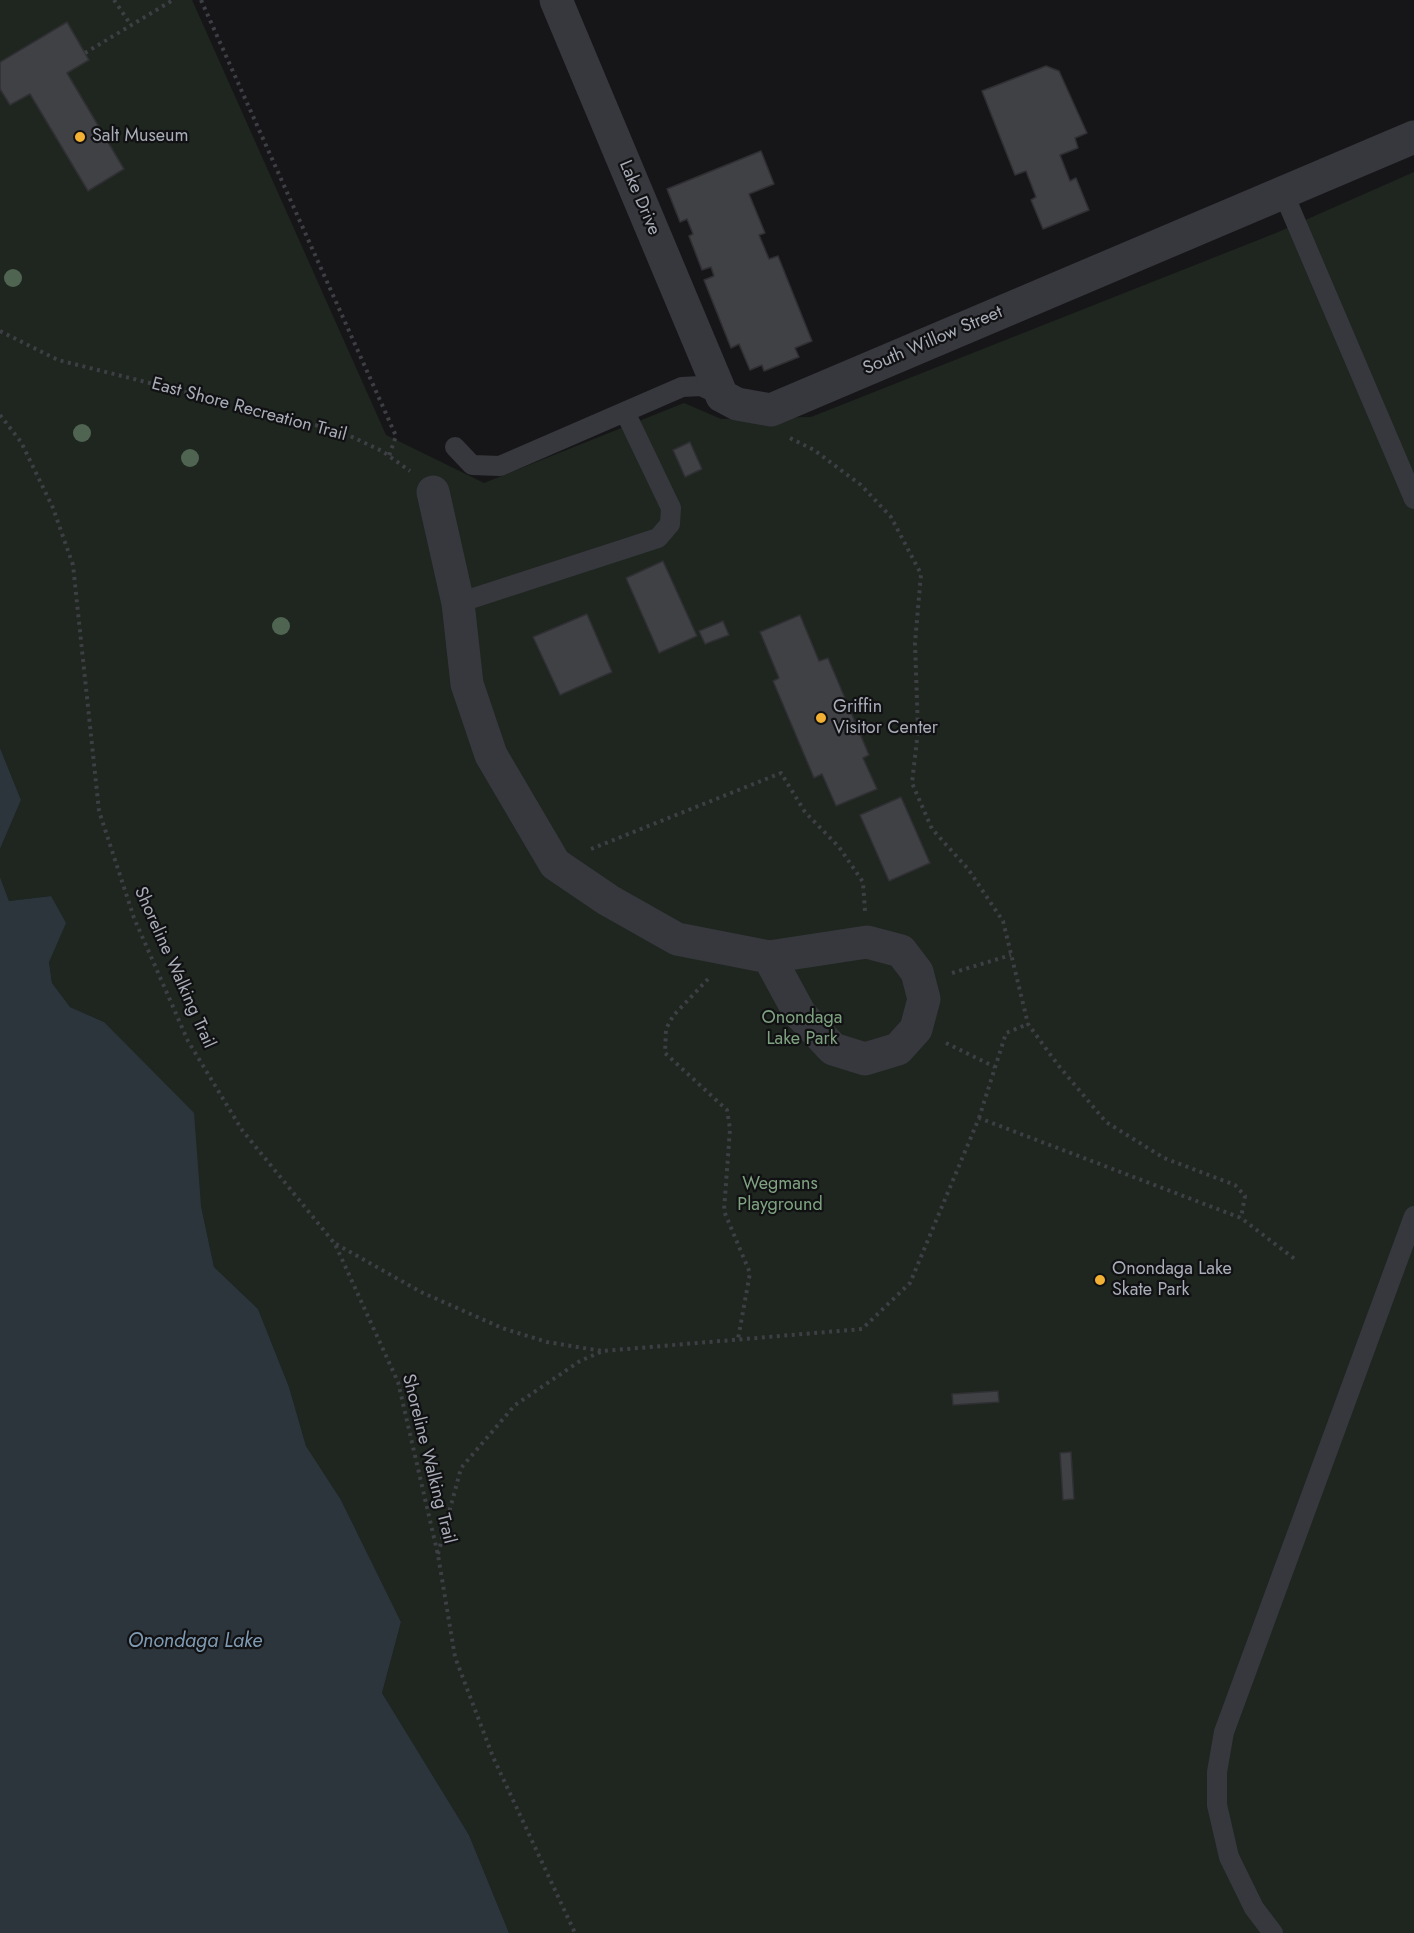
<!DOCTYPE html>
<html>
<head>
<meta charset="utf-8">
<style>
	body { margin:0 }
	canvas { display:block; background:#161618 }
</style>
</head>
<body>
<canvas width="1414" height="1933"></canvas>
<script>
const c = document.querySelector('canvas').getContext('2d');
c.lineJoin = 'round';
function fillPath(path, color) { c.fillStyle = color; c.fill(path, 'evenodd'); }
const toPath = rows => new Path2D(rows.map(r => 'M' + r).join(''));
function trace(path, color, width, dash) { c.strokeStyle = color; c.lineWidth = width; c.lineCap = dash ? 'butt' : 'round'; c.setLineDash(dash || []); c.stroke(path); }
function label(font, color, halo, rows, align = 'center') {
  c.font = font + ' Jost,sans-serif'; c.lineWidth = 4.5; c.setLineDash([]); c.textBaseline = 'middle'; c.strokeStyle = halo; c.fillStyle = color; for (const [text, x, y, turn = 0] of rows) {
    c.save(); c.translate(x, y); c.rotate((+turn || 0) * Math.PI / 180); c.textAlign = isNaN(turn) ? turn : align; if (halo) c.strokeText(text, 0, 0); c.fillText(text, 0, 0); c.restore();
  }
}
const green = toPath([
	[0,0,192,0,386,435,484,483,684,403,721,419,811,417,1276,233,1414,172,1414,1933,509,1933,469,1835,382,1693,401,1622,341,1500,306,1446,289,1387,258,1309,214,1267,201,1206,104,1022,70,1007,52,983,49,961,51,896,9,901,0,877,0,849,21,800,0,748]
]);
const water = toPath([
	[0,748,21,800,0,849],
	[0,877,9,901,51,896,66,923,49,962,52,983,70,1007,104,1022,194,1113,201,1206,214,1267,258,1309,289,1387,306,1446,341,1500,401,1622,382,1693,469,1835,509,1933,0,1933]
]);
const building = toPath([
	[67,22,89,60,67,73,124,169,88,191,30,94,10,105,0,89,0,62,67,22],
	[1046,66,1059,71,1087,133,1075,138,1078,148,1060,155,1070,181,1076,178,1089,210,1043,229,1031,200,1036,197,1026,171,1015,175,982,91,1046,66],
	[761,151,774,184,749,194,765,233,759,235,769,259,778,256,812,341,795,348,799,357,764,371,762,365,750,370,739,344,731,348,704,280,714,276,711,267,702,270,689,236,693,234,687,219,680,222,667,189,761,151],
	[690,442,702,469,685,477,673,450,690,442],
	[663,561,697,636,659,653,626,578,663,561],
	[587,614,612,672,560,695,533,637,587,614],
	[800,615,819,661,828,658,869,755,863,758,877,789,836,806,822,774,814,778,773,681,779,678,760,632,800,615],
	[723,621,729,635,705,644,699,631,723,621],
	[901,797,930,863,889,881,860,815,901,797],
	[998,1391,999,1402,953,1405,952,1394,998,1391],
	[1071,1452,1074,1499,1063,1500,1060,1453,1071,1452]
]);
const path = toPath([
	[114,0,131,25],
	[201,0,396,436,389,456],
	[85,53,173,0],
	[0,331,58,360,305,422,348,435,382,451,410,471],
	[0,415,21,442,53,508,73,565,99,811,134,918,188,1041,242,1130,335,1244,398,1382,438,1555,455,1657,493,1757,575,1933],
	[790,438,814,450,861,485,891,517,921,574,915,643,918,731,912,783,932,829,968,869,1003,921,1028,1024,1058,1065,1106,1122,1164,1158,1235,1185,1245,1196,1241,1218],
	[591,849,781,773,805,812,839,847,863,882,865,911],
	[952,973,1011,955],
	[708,979,673,1016,666,1029,665,1053,727,1110,730,1129,724,1211,750,1273,738,1339],
	[946,1043,995,1067],
	[979,1118,1006,1033,1028,1024],
	[336,1244,421,1292,502,1328,547,1342,602,1351],
	[438,1554,461,1468,515,1405,580,1361,603,1351,862,1329,910,1283,979,1118,1241,1218,1296,1260]
]);
const lane = toPath([
	[1283,192,1414,499],
	[455,447,472,465,500,466,682,387,701,386,722,396],
	[458,603,658,538,670,524,671,508,625,412],
	[1273,1933,1254,1908,1229,1857,1217,1805,1217,1772,1224,1732,1414,1216]
]);
const street = toPath([
	[556,0,722,396,737,404,771,410,1414,137],
	[433,492,458,603,467,684,491,755,555,864,608,900,677,939,769,957,867,942,901,951,917,972,924,999,916,1029,898,1049,865,1059,833,1049,800,1014,769,957]
]);
const trees = [
	[13,278],
	[82,433],
	[190,458],
	[281,626]
];
const markers = [
	[80,137,6,"#f2b134"],
	[821,718,6,"#f2b134"],
	[1100,1280,6,"#f2b134"]
];
const poiNames = [
	["Salt Museum",92,137],
	["Griffin",833,708],
	["Visitor Center",833,729],
	["Onondaga Lake",1112,1270],
	["Skate Park",1112,1291]
];
const streetNames = [
	["Lake Drive",639,198,67],
	["South Willow Street",933,341,-23],
	["East Shore Recreation Trail",249,410,15],
	["Shoreline Walking Trail",174,968,66],
	["Shoreline Walking Trail",428,1459,76]
];
const parkNames = [
	["Onondaga",802,1019],
	["Lake Park",802,1040],
	["Wegmans",780,1185],
	["Playground",780,1206]
];
const waterNames = [
	["Onondaga Lake",195,1642]
];
fillPath(green, '#1e261f');
fillPath(water, '#2c353c');
fillPath(building, '#404145');
trace(building, '#303034', 1.5);
trace(path, '#3d3f44', 4, [3, 4.5]);
trace(lane, '#37383d', 20);
trace(street, '#37383d', 33);
c.fillStyle = '#506452';
for (const [x, y] of trees) { c.beginPath(); c.arc(x, y, 9, 0, 2 * Math.PI); c.fill(); }
for (const [x, y, r, color] of markers) { const dot = new Path2D(); dot.arc(x, y, r, 0, 2 * Math.PI); c.fillStyle = color; c.fill(dot); trace(dot, '#111113', 2); }
label('18px', '#a8adb8', '#111113', poiNames, 'left');
label('18px', '#a8adb8', '#111113', streetNames);
label('18px', '#7fa381', '#111113', parkNames);
label('italic 20px', '#7f9bb3', '#111113', waterNames);
</script>
</body>
</html>
